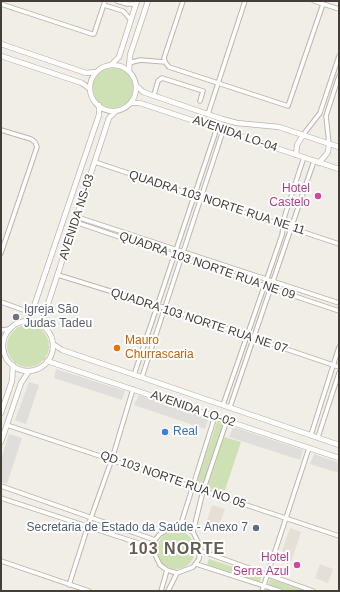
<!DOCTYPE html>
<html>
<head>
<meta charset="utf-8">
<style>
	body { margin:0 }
	#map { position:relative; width:340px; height:592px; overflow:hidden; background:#f1eee7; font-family:Helvetica,sans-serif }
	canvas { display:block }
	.frame { position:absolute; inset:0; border:2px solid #433e37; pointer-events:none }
</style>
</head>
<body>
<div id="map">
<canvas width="340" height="592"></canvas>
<div class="frame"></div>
</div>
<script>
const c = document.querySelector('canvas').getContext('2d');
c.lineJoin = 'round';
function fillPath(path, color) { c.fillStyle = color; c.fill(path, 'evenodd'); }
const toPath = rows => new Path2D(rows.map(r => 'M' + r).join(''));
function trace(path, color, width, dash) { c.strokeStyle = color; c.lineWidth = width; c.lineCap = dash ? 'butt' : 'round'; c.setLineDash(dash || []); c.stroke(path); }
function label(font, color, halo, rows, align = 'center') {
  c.font = font + ' Helvetica,sans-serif'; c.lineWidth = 4; c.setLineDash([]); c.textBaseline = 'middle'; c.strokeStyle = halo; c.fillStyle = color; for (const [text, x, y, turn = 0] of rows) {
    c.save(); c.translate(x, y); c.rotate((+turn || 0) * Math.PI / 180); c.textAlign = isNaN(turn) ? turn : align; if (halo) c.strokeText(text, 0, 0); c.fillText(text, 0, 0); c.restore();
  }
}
const residential = toPath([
	[212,505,225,509,217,531,205,527],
	[290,528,301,532,291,562,282,559,284,552,282,551],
	[320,564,333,569,328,583,315,578]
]);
const green = toPath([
	'93 88a20 20 0 1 1 40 0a20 20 0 1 1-40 0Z',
	'7 346a21 21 0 1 1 42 0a21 21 0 1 1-42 0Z',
	[218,419,224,420,203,485,196,483],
	[224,437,241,442,224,493,207,488],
	'157 550a19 19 0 1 1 38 0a19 19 0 1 1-38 0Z',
	[209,559,261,576,260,583,207,565],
	[270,579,305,591,287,591,268,585]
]);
const parking = toPath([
	[56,369,125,391,122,400,54,378],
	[29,382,39,385,26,424,15,420],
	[139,395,209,418,205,429,134,405],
	[233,427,303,450,300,460,229,437],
	[9,434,22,438,7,484,1,482,1,459],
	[314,454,339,463,339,473,310,464]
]);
const minor = toPath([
	[117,1,127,4,136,4],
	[314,1,339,9],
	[1,4,92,34,94,34,105,1],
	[104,5,123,11,131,20],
	[165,62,169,67,288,106,323,4],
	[165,62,164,58,183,1],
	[129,63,140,60,165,62],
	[154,95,158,81,162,78,203,91,200,101],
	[208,114,245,1],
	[1,130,31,139,35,142,37,147,1,253],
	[303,135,320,113,339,56],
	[329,144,326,116,339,76],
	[95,162,339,244],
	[77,217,339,303],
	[75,222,339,311],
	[58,275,165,308,339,367],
	[1,302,32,313],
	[1,330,10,329],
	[1,349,4,351],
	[134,375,217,128],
	[142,377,223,131],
	[223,405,282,235,285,215,304,157],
	[230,407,314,161],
	[7,425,339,536],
	[311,435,339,347],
	[318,437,339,373],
	[1,486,155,540],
	[1,498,144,545,153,550],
	[173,527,180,527,193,532,200,546,199,559,193,567,177,573,167,570,160,565,153,550,155,540,160,534,173,527],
	[180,527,215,416],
	[193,532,203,491,227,420],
	[201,551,313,591],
	[1,561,89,591],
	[196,564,280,591],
	[69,585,88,526,112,459,133,389],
	[161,591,167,570],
	[168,591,177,573],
	[262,591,309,448]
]);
const tertiary = toPath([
	[1,44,86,73,96,72],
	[1,56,82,83,90,89],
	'90 88a23 23 0 1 1 46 0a23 23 0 1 1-46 0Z',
	[111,65,119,57,137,1],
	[129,71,130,55,148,1],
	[137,86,143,92,222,119,237,123,279,127,339,147],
	[131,103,140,103,339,169],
	[296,155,297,145,303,135],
	[319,163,328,152,329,144],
	[29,321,99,115,99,105],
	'3 346a25 25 0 1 1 50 0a25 25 0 1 1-50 0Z',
	[41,325,109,118,116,111],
	[53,344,62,350,339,445],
	[47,361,339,458],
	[1,413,12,381,13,365],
	[1,442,21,383,29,371]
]);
const markers = [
	[318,196,4,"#d1479c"],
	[16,317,4,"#6b7280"],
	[117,348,4,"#e8710a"],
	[165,432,4,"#3f7fe0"],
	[256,528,4,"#5c6f8a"],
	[297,565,4,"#d1479c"]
];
const streetNames = [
	["AVENIDA LO-04",235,134,19],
	["QUADRA 103 NORTE RUA NE 11",217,203,18],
	["AVENIDA NS-03",77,217,-72],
	["QUADRA 103 NORTE RUA NE 09",207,266,19],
	["QUADRA 103 NORTE RUA NE 07",199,321,18],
	["AVENIDA LO-02",193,409,19],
	["QD 103 NORTE RUA NO 05",173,480,19]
];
const hotelNames = [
	["Hotel",310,189],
	["Castelo",310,203],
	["Hotel",289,558],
	["Serra Azul",289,572]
];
const worshipNames = [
	["Igreja São",24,310],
	["Judas Tadeu",24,324]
];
const foodNames = [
	["Mauro",125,341],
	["Churrascaria",125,355]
];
const shopNames = [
	["Real",173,432]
];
const serviceNames = [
	["Secretaria de Estado da Saúde - Anexo 7",248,528]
];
const districtNames = [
	["103 NORTE",177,550]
];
fillPath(residential, '#e5dfd6');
fillPath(green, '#cee1b4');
fillPath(parking, '#e0dedb');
trace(minor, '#bcb5ab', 5.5);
trace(tertiary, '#bcb5ab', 6);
trace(minor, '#fff', 3.5);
trace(tertiary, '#fff', 4.5);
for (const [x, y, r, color] of markers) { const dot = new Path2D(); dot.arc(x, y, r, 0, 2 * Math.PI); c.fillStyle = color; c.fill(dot); trace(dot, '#fff', 1.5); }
label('12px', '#433e37', '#fff', streetNames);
label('12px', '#b23c85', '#fff', hotelNames, 'right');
label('12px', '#5b616d', '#fff', worshipNames, 'left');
label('12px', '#c56008', '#fff', foodNames, 'left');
label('12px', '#366cbe', '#fff', shopNames, 'left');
label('12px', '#4e5e75', '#fff', serviceNames, 'right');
c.letterSpacing = '1px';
label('bold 16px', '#655c4f', '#fff', districtNames);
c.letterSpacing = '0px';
</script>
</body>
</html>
